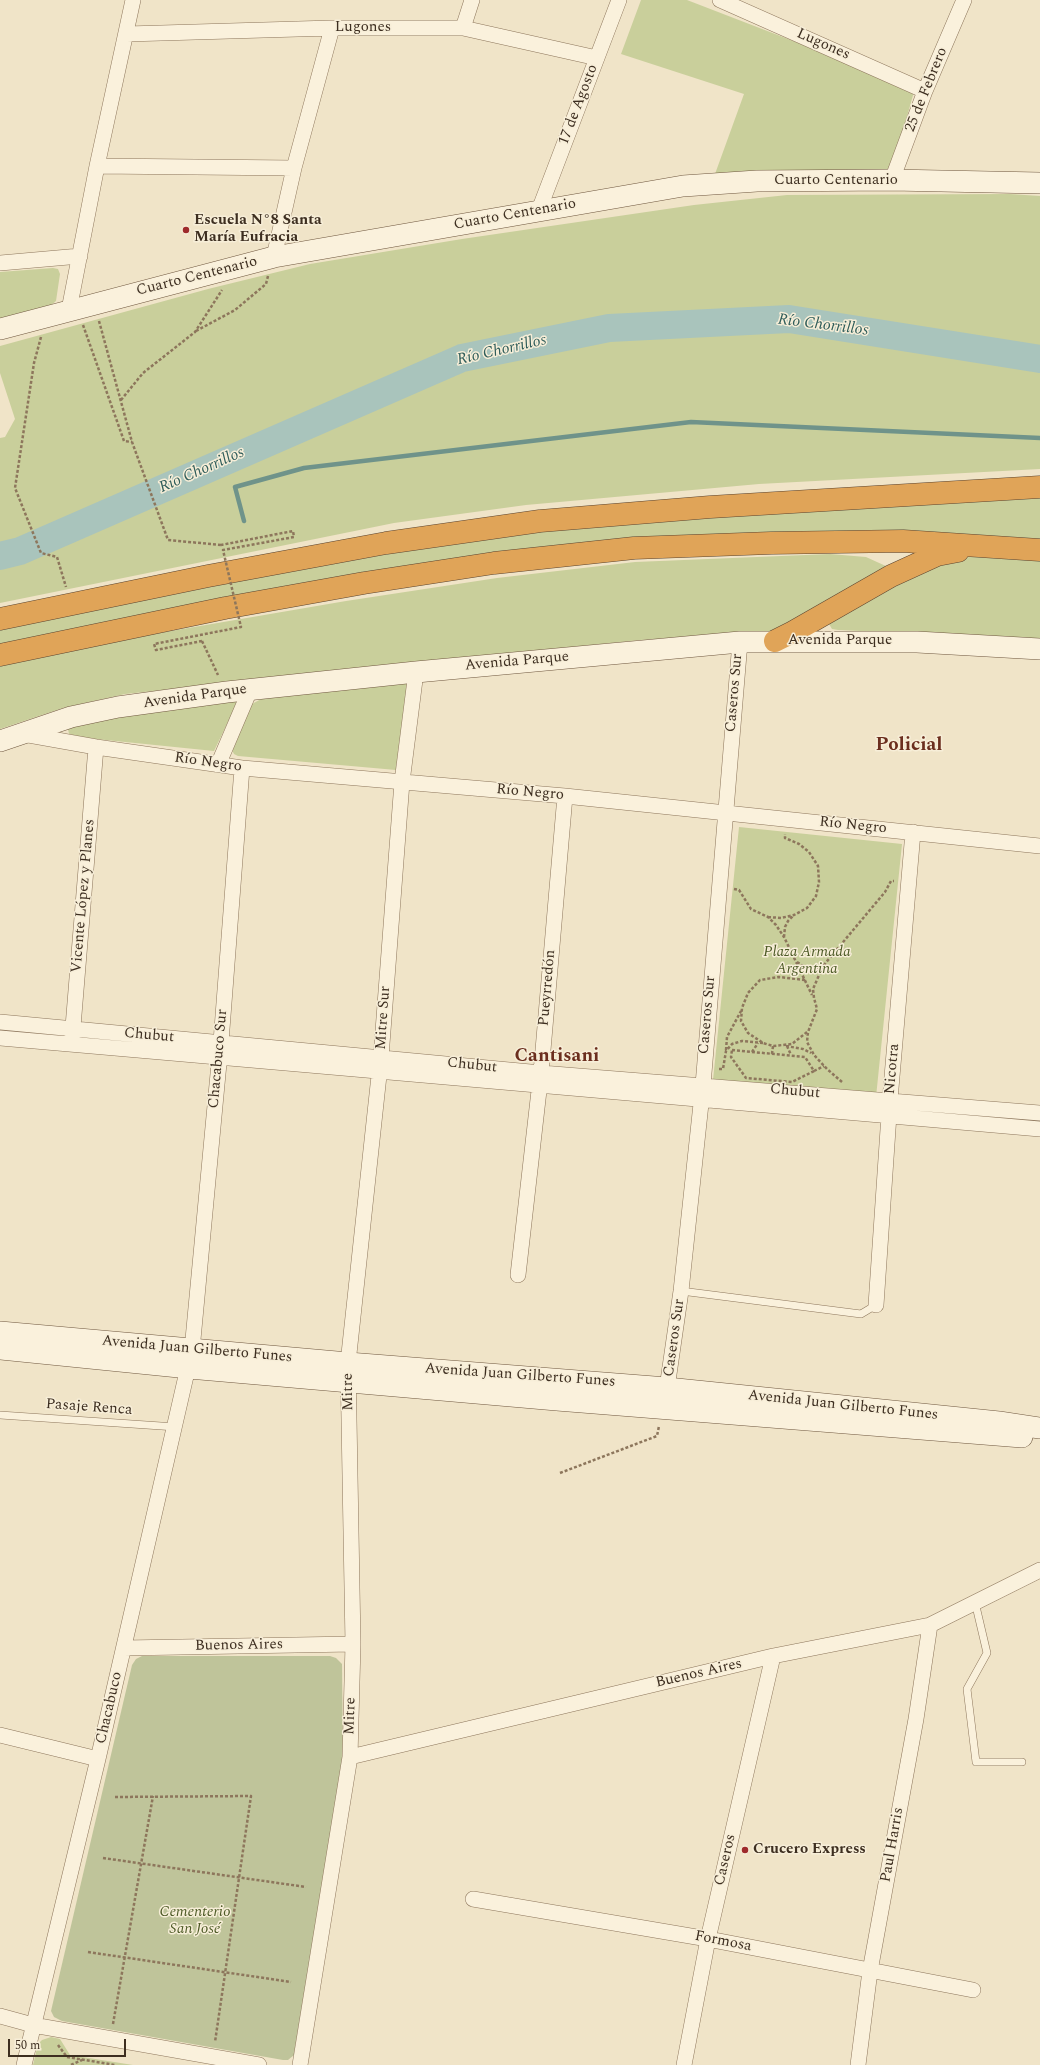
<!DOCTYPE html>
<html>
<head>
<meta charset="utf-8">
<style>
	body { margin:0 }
	#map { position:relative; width:1040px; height:2065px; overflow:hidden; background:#f0e4c8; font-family:Spectral,serif }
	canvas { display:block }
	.scale { position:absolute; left:8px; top:2039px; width:118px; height:18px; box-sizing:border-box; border:2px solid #3d2e20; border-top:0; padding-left:5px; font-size:12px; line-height:14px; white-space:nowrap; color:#3d2e20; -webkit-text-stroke:3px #f7eed8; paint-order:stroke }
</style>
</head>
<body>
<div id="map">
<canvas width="1040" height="2065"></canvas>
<div class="scale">50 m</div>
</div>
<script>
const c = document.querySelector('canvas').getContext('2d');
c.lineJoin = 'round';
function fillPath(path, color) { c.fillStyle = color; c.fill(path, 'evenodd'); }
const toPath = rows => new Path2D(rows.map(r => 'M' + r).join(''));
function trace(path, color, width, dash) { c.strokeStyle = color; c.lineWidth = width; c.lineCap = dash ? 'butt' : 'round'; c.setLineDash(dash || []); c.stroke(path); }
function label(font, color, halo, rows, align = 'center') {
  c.font = font + ' Spectral,serif'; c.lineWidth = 3; c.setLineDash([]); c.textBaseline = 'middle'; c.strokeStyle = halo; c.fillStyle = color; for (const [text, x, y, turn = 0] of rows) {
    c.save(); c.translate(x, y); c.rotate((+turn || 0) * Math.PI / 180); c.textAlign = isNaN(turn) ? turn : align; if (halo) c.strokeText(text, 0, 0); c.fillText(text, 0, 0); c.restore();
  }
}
const green = toPath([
	[641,0,687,0,915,88,891,174,715,174,744,94,621,54],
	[1010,194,1040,196,1040,469,759,484,526,505,394,523,0,603,0,438,5,437,15,419,0,373,0,346,208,289,310,264,462,239,694,205,787,195],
	[53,268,58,269,60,274,56,301,50,306,0,320,0,272],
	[1040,495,1040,540,708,536,0,647,0,628,422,545,597,523],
	[830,554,866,557,888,567,780,632,640,640,125,694,63,708,0,729,0,665,130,638,346,601,497,578,635,562],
	[984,556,1040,561,1040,639,838,630,832,629,829,624,940,559],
	[408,683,396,770,238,756,234,754,231,748,252,704,263,698],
	[238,701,214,751,86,738,69,734,68,729,71,726,119,713],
	[739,827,902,844,876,1097,713,1080],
	[51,2037,60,2039,70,2055,133,2065,33,2065,38,2044,42,2040]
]);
const cemetery = toPath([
	[142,1656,330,1656,336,1658,342,1664,343,1758,294,2055,288,2060,283,2060,62,2021,54,2017,51,2011,132,1665,136,1659]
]);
const stream = toPath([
	[244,521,235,487,304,468,691,422,1040,438]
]);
const river = toPath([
	[0,556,20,551,462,358,609,328,789,319,1040,359]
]);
const path = toPath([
	[99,321,132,442,168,540,221,545],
	[83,325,124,441,132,442],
	[196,331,235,310,266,284,268,276],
	[41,337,34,363,15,488,41,553,57,557,66,587],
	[121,400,143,373,195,332,222,290],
	[202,641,218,675],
	[734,889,739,890,751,909,768,917,776,925,784,937,812,995],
	[768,917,781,918,794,915,807,908,816,896,819,882,818,866,809,852,799,844,785,838,785,834],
	[784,937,785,927,788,921,794,915],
	[797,962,808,969,815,970,823,967],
	[805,980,779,977,760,980,748,993,742,1008,741,1021,748,1033,763,1043,773,1046,792,1044,807,1032],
	[786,1046,803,1049,811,1053],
	[787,1046,791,1055],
	[726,1050,727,1037,741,1011],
	[732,1050,805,1057,814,1071,792,1082,746,1078,731,1057,732,1050],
	[752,1052,758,1043],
	[772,1054,773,1046],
	[719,1069,723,1069,726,1051,732,1044,742,1041,763,1043],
	[814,1071,824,1066],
	[842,1082,827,1069,814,1055,807,1042,808,1032,817,1009,814,998,813,989,823,966,885,892,891,881,894,881],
	[560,1473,657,1436,659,1426],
	[115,1797,251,1796,215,2042],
	[103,1858,306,1887],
	[88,1952,291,1982],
	[113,2024,153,1796],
	[58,2045,67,2057,115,2065],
	[71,2065,82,2060]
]);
const lane = toPath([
	[681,1291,861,1314,876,1305],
	[0,1415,176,1427],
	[975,1602,987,1653,967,1689,976,1762,1022,1762]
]);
const street = toPath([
	[720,0,925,91],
	[463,28,472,0],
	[127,34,332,28,463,28,597,58],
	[97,166,294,168],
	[892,180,925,91,964,0],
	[539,210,619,0],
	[274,257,294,168,332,28],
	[0,263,80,256],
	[69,310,97,166,133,0],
	[23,734,96,747,242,768,565,796,1040,846],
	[218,765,250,690],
	[0,1022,541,1073,1040,1113],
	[0,1038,1040,1129],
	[72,1039,96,747],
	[518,1275,541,1073,565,796],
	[876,1305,890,1100,913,832],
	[667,1388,681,1291,703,1085,740,642],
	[124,1648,353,1644],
	[0,1735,98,1759],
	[350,1757,773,1656,930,1625,1040,1570],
	[473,1899,708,1939,973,1990],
	[0,2016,33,2025,259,2065],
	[24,2065,98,1759,192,1350,221,1042,242,768],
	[300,2065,350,1757,353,1644,348,1363,381,1057,402,782,416,672],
	[684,2065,708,1939,773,1656],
	[858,2065,870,1971,916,1719,930,1625]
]);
const secondary = toPath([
	[0,329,274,257,683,186,757,181,892,180,1040,183],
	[0,741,71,717,118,707,227,692,416,672,740,642,917,642,1040,649],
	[0,1332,348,1363,667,1388,999,1422,1040,1428],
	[0,1349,189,1368,557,1400,1022,1437]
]);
const highway = toPath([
	[0,619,208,576,386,543,540,521,710,507,1040,487],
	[775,641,793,632,891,576,937,555,958,551],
	[0,655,225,608,364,583,494,563,634,548,771,543,903,541,1040,550]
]);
const pathBridge = toPath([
	[202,641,156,650,154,644,241,627,223,550,294,537,293,531,221,545]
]);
const markers = [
	[186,230,4,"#9e2a2b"],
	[745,1850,4,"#9e2a2b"]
];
const streetNames = [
	["Lugones",363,28],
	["Lugones",823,45,24],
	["25 de Febrero",927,90,-68],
	["17 de Agosto",579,105,-69],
	["Cuarto Centenario",836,181],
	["Cuarto Centenario",515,215,-10],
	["Cuarto Centenario",197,277,-14],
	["Avenida Parque",840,641],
	["Avenida Parque",517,662,-5],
	["Caseros Sur",735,693,-85],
	["Avenida Parque",195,697,-8],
	["Río Negro",208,763,8],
	["Río Negro",530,793,5],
	["Río Negro",853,826,6],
	["Vicente López y Planes",84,896,-85],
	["Pueyrredón",548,988,-85],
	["Caseros Sur",708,1015,-85],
	["Mitre Sur",384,1018,-86],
	["Chubut",149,1036,5],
	["Chacabuco Sur",219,1059,-85],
	["Chubut",472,1066,6],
	["Nicotra",893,1069,-85],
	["Chubut",795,1092,5],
	["Caseros Sur",675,1338,-82],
	["Avenida Juan Gilberto Funes",197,1350,5],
	["Avenida Juan Gilberto Funes",520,1376,4],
	["Mitre",349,1392,-91],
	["Avenida Juan Gilberto Funes",843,1406,6],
	["Pasaje Renca",89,1408,4],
	["Buenos Aires",239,1646,-1],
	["Buenos Aires",699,1674,-13],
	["Chacabuco",110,1708,-77],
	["Mitre",351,1716,-88],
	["Paul Harris",893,1845,-80],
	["Caseros",726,1860,-77],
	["Formosa",723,1942,11]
];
const poiNames = [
	["Escuela N°8 Santa",194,221],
	["María Eufracia",194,238],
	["Crucero Express",753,1850]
];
const parkNames = [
	["Plaza Armada",807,953],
	["Argentina",807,970],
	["Cementerio",195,1913],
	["San José",195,1930]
];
const waterNames = [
	["Río Chorrillos",823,326,7],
	["Río Chorrillos",502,351,-13],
	["Río Chorrillos",202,471,-24]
];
const districtNames = [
	["Policial",909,746],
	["Cantisani",557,1057]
];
fillPath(green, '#c9cf9b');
fillPath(cemetery, '#bfc49a');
trace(stream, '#6f938a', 4.5);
trace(river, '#a9c4bc', 28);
trace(lane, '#8d765c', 8);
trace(street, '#8d765c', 16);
trace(secondary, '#6f573f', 22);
trace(highway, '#5b4430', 23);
trace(path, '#8d765c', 2.5, [3, 2]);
trace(lane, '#faf1dc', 7);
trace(street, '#faf1dc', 15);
trace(secondary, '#faf1dc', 21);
trace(highway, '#e0a458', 22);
trace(pathBridge, '#8d765c', 2.5, [3, 2]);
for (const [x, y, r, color] of markers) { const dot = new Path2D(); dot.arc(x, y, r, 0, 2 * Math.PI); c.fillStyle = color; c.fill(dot); trace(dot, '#f7eed8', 1.5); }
label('15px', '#3d2e20', '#f7eed8', streetNames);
label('bold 15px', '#3d2e20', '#f7eed8', poiNames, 'left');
label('italic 15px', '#4d5a26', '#f7eed8', parkNames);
label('italic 16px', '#2f5d5a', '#f7eed8', waterNames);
label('bold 19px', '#6b2e1e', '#f7eed8', districtNames);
</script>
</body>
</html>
